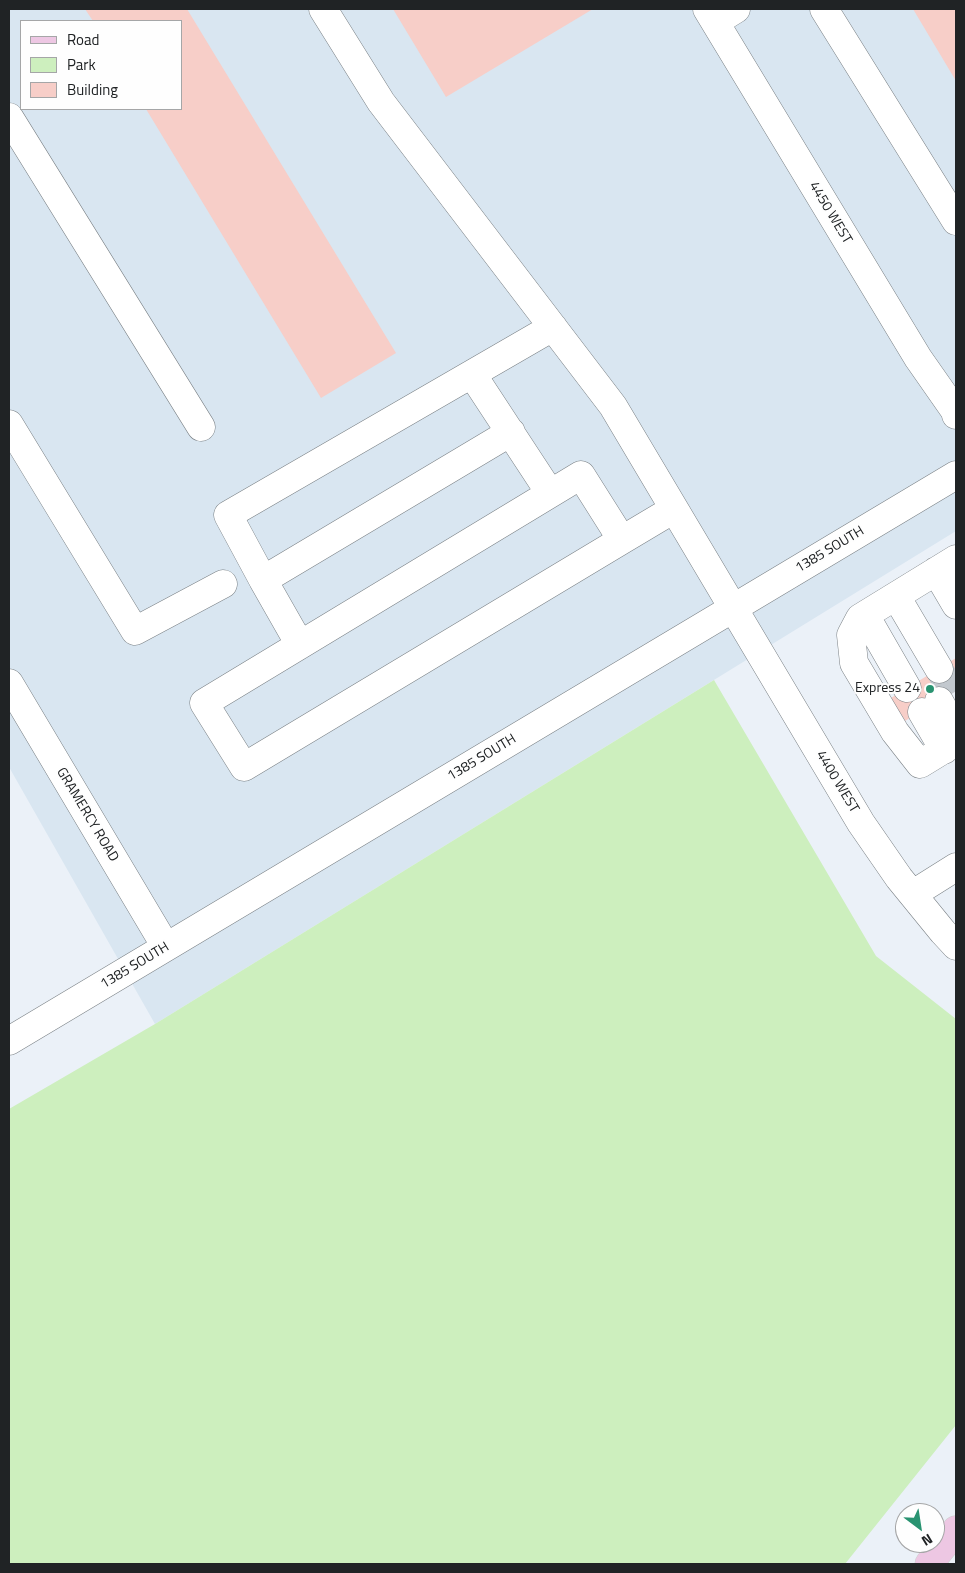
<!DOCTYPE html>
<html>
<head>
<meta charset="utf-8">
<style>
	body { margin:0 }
	#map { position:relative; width:965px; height:1573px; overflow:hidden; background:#ebf1f8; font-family:"Titillium Web",sans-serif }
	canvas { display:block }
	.frame { position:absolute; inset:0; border:10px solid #202325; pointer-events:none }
	.legend { position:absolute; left:20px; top:20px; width:162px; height:90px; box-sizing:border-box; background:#fefefe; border:1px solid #a5a6a7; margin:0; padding:6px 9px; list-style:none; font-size:15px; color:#202325 }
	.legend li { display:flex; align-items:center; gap:10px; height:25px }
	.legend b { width:25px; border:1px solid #a5a6a7 }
	.north { position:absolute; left:895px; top:1503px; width:50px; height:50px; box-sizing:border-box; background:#fefefe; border:1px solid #a5a6a7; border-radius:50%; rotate:149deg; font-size:14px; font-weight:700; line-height:20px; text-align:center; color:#202325 }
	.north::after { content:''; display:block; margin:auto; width:18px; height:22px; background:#299371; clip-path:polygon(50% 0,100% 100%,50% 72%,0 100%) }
</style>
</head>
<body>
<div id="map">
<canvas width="965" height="1573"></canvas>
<div class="frame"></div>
<ul class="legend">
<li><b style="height:6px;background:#edc7e3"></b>Road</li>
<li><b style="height:14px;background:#cdefbe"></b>Park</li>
<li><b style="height:14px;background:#f7cec8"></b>Building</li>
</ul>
<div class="north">N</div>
</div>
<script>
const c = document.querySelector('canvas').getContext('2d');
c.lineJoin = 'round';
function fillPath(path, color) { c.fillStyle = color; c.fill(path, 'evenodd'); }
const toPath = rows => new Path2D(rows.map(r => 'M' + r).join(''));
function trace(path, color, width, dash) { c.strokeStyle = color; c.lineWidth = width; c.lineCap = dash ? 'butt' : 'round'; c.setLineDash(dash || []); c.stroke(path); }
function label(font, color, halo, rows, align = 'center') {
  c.font = font + ' "Titillium Web",sans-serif'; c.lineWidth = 4; c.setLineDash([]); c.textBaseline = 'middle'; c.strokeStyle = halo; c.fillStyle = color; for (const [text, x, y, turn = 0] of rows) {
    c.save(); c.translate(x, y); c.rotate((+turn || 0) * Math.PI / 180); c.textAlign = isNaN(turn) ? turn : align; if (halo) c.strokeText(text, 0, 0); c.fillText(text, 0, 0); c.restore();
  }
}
const built = toPath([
	[9,9,956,9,956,531,155,1024,9,767],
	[21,21,181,21,181,109,21,109]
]);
const green = toPath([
	[714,680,876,956,956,1019,956,1425,845,1564,9,1564,9,1109,155,1024]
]);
const building = toPath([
	[85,9,187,9,396,353,321,398,146,109,181,109,181,21,93,21],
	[393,9,593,9,446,97],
	[913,9,956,9,956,81],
	[956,658,956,691,905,721,891,698]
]);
const minorTunnel = toPath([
	[939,669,953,693]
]);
const minor = toPath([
	[323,9,381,102,613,406,861,823,899,878,943,932,956,946],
	[707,9,918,358,955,411,956,415],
	[824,9,956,221],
	[715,22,736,9],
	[9,117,201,427],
	[472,374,550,493],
	[9,424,135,631,223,584],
	[622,540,581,475,204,703,244,767,622,540,674,509],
	[956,559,860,618,851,635,854,663,895,732,920,764,956,742],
	[936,571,956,605],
	[263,580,228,515,553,327],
	[896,596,939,669],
	[865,615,907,688],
	[300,645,263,580,511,432],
	[9,683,166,947],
	[939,701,956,731],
	[922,712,944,750],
	[913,894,956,867],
	[9,1041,956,475]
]);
const major = toPath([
	[929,1564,956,1530]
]);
const markers = [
	[930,689,5,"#299371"]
];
const streetNames = [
	["4450 WEST",830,213,59],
	["1385 SOUTH",830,550,-31],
	["1385 SOUTH",482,758,-31],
	["4400 WEST",837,782,59],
	["GRAMERCY ROAD",87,815,59],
	["1385 SOUTH",135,966,-31]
];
const poiNames = [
	["Express 24",920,689]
];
fillPath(built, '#d9e6f1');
fillPath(green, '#cdefbe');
fillPath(building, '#f7cec8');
trace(minorTunnel, '#c2c8ce', 28, [28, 14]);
trace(minor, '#7a8085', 29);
trace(major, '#cecfcf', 29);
trace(minor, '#fff', 28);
trace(major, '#edc7e3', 28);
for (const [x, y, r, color] of markers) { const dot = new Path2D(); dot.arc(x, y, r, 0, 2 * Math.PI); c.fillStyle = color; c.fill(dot); trace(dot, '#fefefe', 2); }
label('14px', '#202325', '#fefefe', streetNames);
label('14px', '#202325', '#fefefe', poiNames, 'right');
</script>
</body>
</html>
